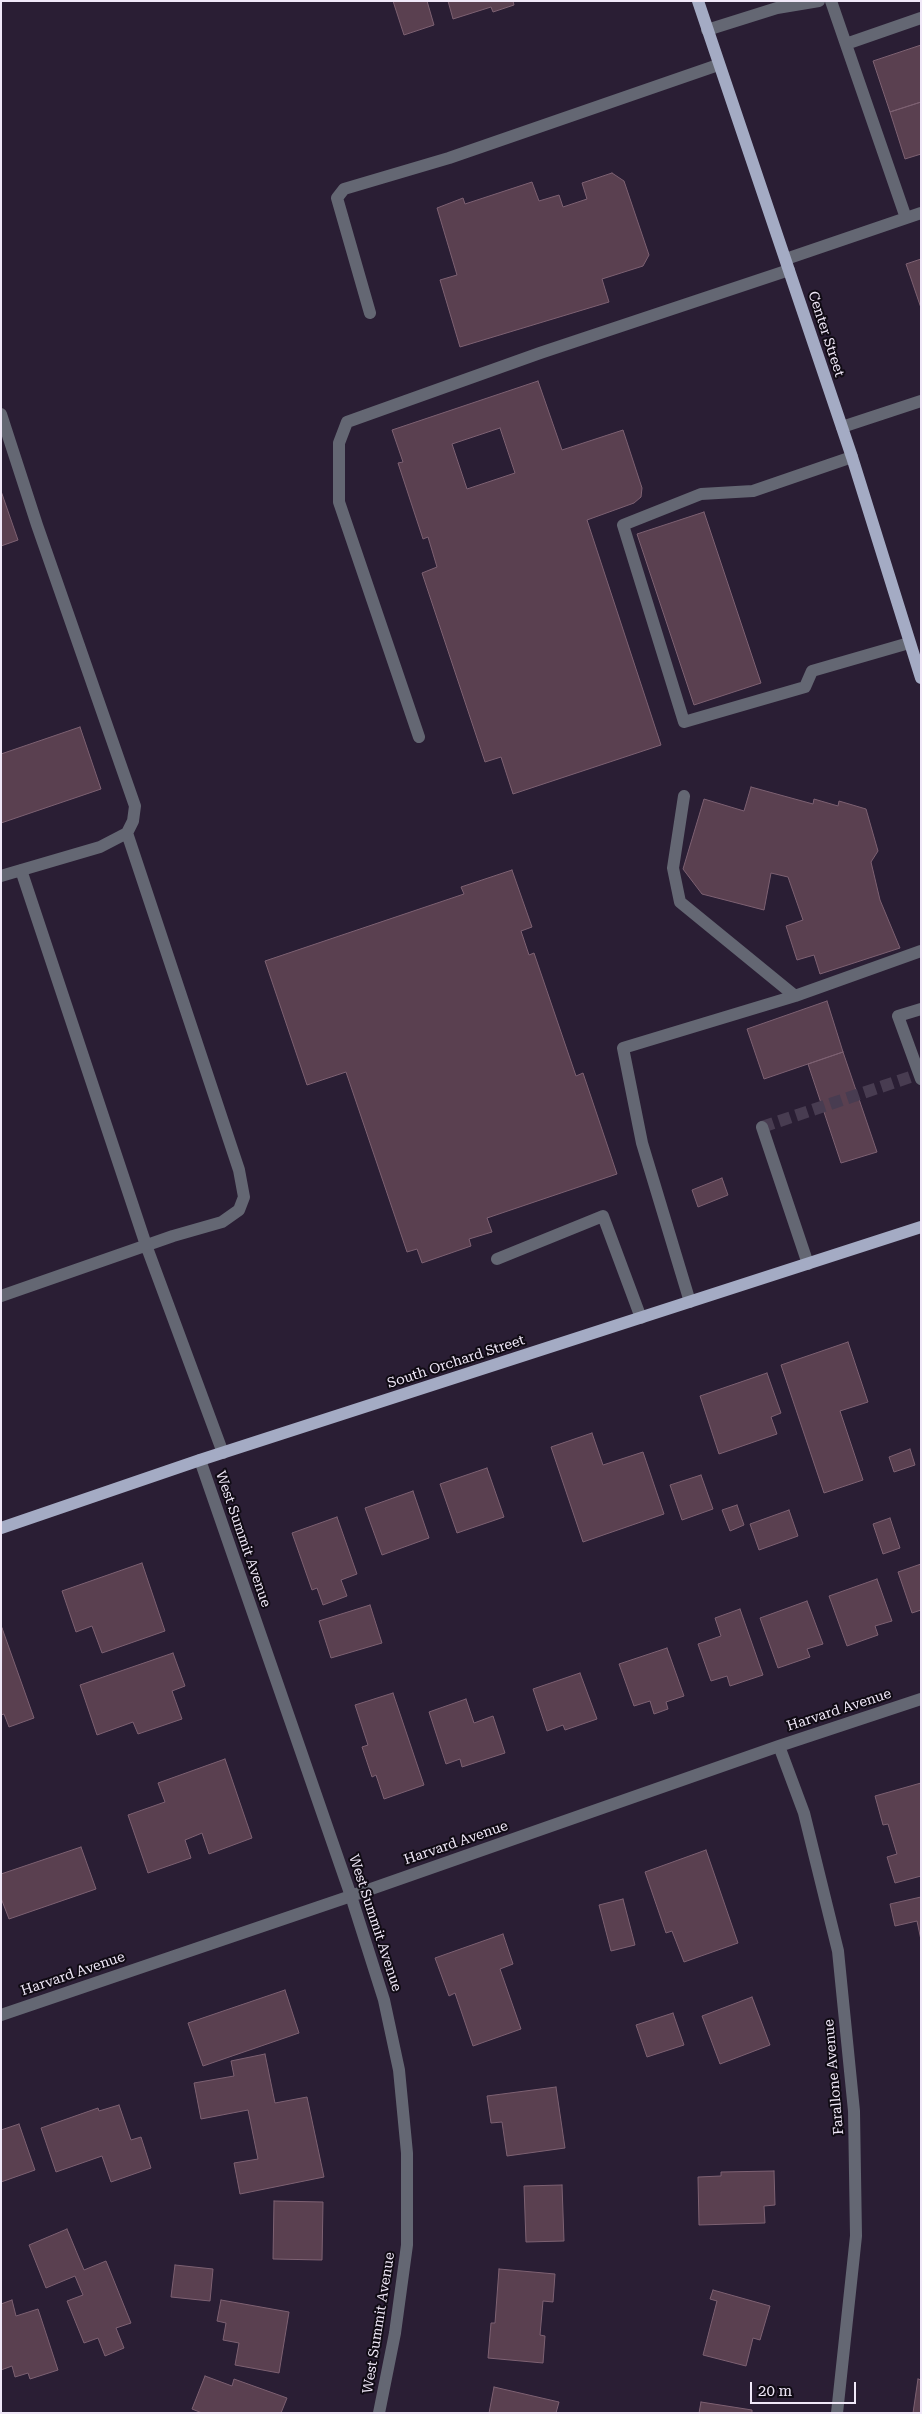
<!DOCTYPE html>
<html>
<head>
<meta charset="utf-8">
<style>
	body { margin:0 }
	#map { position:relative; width:922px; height:2414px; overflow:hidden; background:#2a1e34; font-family:"Roboto Serif",serif }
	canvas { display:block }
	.frame { position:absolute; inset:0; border:2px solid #f0e8f8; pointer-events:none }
	.scale { position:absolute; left:750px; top:2382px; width:106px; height:22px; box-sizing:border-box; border:2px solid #f0e8f8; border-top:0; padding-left:6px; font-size:15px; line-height:18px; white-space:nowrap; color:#f0e8f8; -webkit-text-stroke:4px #100b14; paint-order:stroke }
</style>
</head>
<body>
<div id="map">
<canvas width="922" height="2414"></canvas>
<div class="frame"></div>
<div class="scale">20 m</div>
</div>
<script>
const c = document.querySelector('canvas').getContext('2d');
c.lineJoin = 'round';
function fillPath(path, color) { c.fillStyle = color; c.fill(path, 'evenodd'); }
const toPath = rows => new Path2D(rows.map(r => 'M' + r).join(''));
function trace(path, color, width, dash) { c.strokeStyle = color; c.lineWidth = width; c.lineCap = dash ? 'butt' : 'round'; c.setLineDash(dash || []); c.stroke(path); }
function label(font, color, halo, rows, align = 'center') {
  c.font = font + ' "Roboto Serif",serif'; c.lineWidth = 4; c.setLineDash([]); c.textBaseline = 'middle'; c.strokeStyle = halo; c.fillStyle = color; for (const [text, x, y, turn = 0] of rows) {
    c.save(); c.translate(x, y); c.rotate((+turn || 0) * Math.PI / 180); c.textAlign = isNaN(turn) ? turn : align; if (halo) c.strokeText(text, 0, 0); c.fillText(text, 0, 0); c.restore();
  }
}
const building = toPath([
	[393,1,427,1,434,25,404,35,393,1],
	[448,1,513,1,514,5,493,12,491,7,453,19,448,1],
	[921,45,921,102,890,112,873,61,921,45],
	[921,102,921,154,905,159,890,112,921,102],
	[612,173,624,181,649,255,643,266,602,279,609,302,460,347,440,280,457,275,437,208,463,198,465,204,532,182,539,201,559,195,563,207,587,199,582,183,612,173],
	[921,259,921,308,906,264,921,259],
	[538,381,562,450,623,430,642,488,641,497,634,503,587,520,661,745,513,794,501,757,485,762,422,573,437,567,428,537,423,539,398,463,403,462,392,430,538,381],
	[500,428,515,473,467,489,452,444,500,428],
	[1,491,18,540,1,546,1,491],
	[704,512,761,683,694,705,637,534,704,512],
	[80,727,101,789,1,823,1,754,80,727],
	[751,787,813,804,814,799,838,806,839,801,866,809,878,851,871,862,880,900,900,948,820,974,814,955,797,960,786,926,803,920,788,877,771,873,764,910,702,894,683,869,704,799,744,811,751,787],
	[512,870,532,927,521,931,529,955,534,953,576,1076,583,1073,617,1174,487,1218,492,1232,469,1239,471,1246,422,1263,417,1249,407,1252,346,1072,307,1085,265,961,464,894,461,887,512,870],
	[827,1001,843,1052,764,1079,747,1029,827,1001],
	[843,1052,877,1152,841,1163,808,1064,843,1052],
	[722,1178,728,1195,698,1207,692,1190,722,1178],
	[848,1342,868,1402,840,1411,863,1480,824,1493,781,1365,848,1342],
	[767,1373,781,1413,771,1417,777,1434,719,1454,700,1396,767,1373],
	[592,1433,603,1465,643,1452,664,1514,583,1542,551,1447,592,1433],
	[910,1449,915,1465,894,1472,889,1457,910,1449],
	[487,1468,504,1517,457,1533,440,1484,487,1468],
	[701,1475,713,1509,682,1520,670,1485,701,1475],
	[413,1491,429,1538,382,1555,365,1508,413,1491],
	[737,1505,744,1525,730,1531,722,1510,737,1505],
	[789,1510,798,1536,759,1550,750,1524,789,1510],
	[337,1517,357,1574,341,1580,347,1596,323,1605,317,1588,312,1590,292,1533,337,1517],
	[890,1518,900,1548,883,1554,873,1524,890,1518],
	[142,1563,165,1631,102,1653,92,1626,76,1632,62,1591,142,1563],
	[921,1564,921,1610,912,1613,898,1572,921,1564],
	[877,1579,892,1621,875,1626,878,1635,847,1646,829,1596,877,1579],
	[807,1601,823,1644,807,1649,810,1657,778,1668,760,1618,807,1601],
	[370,1605,382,1643,331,1658,319,1621,370,1605],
	[740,1609,763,1675,730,1686,727,1676,711,1681,698,1644,721,1636,715,1618,740,1609],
	[2,1628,34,1718,9,1727,4,1714,1,1715,2,1628],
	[667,1648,684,1696,666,1702,668,1709,654,1714,650,1701,634,1706,619,1664,667,1648],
	[173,1653,185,1686,172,1691,182,1719,138,1734,133,1722,97,1735,80,1685,173,1653],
	[580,1673,597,1719,565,1730,563,1725,547,1731,533,1689,580,1673],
	[393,1693,424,1785,384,1799,376,1775,372,1777,362,1747,368,1745,355,1705,393,1693],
	[466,1699,474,1723,493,1716,505,1753,462,1767,460,1759,446,1764,429,1712,466,1699],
	[225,1759,252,1838,209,1854,202,1833,185,1840,191,1858,148,1873,128,1815,165,1802,158,1783,225,1759],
	[921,1783,921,1876,895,1883,887,1857,897,1854,888,1824,883,1825,875,1796,921,1783],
	[81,1847,96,1889,9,1919,1,1898,1,1874,81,1847],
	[706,1850,738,1943,684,1962,672,1931,666,1933,645,1872,706,1850],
	[921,1897,921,1940,917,1921,895,1926,890,1904,921,1897],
	[623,1899,635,1945,611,1951,599,1905,623,1899],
	[503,1934,513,1964,500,1969,521,2029,473,2046,455,1993,449,1996,435,1958,503,1934],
	[285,1990,299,2033,203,2066,188,2023,285,1990],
	[752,1997,770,2045,720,2064,702,2016,752,1997],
	[673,2013,684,2045,647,2057,636,2025,673,2013],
	[265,2054,275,2103,307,2097,324,2177,240,2194,234,2163,258,2159,248,2110,201,2119,194,2083,234,2076,231,2061,265,2054],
	[556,2087,565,2148,507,2156,502,2122,491,2123,487,2096,556,2087],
	[119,2105,131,2140,141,2137,151,2168,111,2182,102,2156,56,2172,41,2128,98,2108,99,2111,119,2105],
	[19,2124,35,2170,1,2182,1,2130,19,2124],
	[774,2171,775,2205,764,2206,765,2223,699,2225,698,2177,721,2176,721,2172,774,2171],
	[562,2185,564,2241,526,2242,524,2186,562,2185],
	[274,2201,323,2202,322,2260,273,2259,274,2201],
	[67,2229,84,2270,106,2261,131,2323,116,2328,124,2348,105,2356,98,2338,84,2343,67,2301,83,2295,75,2276,46,2288,29,2245,67,2229],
	[175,2265,213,2269,210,2301,171,2297,175,2265],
	[499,2269,555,2274,553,2302,543,2301,540,2335,545,2336,543,2363,488,2358,491,2323,495,2323,499,2269],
	[713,2290,770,2306,760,2340,753,2338,746,2366,703,2355,717,2301,710,2299,713,2290],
	[12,2300,16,2316,38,2309,58,2370,30,2379,28,2373,15,2377,12,2366,1,2370,1,2304,12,2300],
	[221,2300,289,2312,279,2373,235,2365,239,2343,223,2340,226,2323,217,2321,221,2300],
	[205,2376,232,2386,234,2379,287,2398,281,2413,202,2413,192,2409,205,2376],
	[918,2379,921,2380,921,2413,913,2413,918,2379],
	[494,2387,559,2402,556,2413,489,2413,494,2387],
	[701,2402,752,2410,752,2413,699,2413,701,2402]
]);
const minorTunnel = toPath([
	[762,1127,919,1074]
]);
const minor = toPath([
	[831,1,906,218],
	[707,30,777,8,819,1],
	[846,44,921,18],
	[786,259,921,213],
	[370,313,337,198,344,189,449,158,718,65],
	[1,414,37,525,135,806,133,821,127,833,100,847,1,876],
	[842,427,921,401],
	[852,457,753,491,701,494,623,525,684,722,805,687,812,671,909,643],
	[419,737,339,502,339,443,347,422,540,353,789,270],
	[684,796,673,868,680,902,795,996],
	[21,870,146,1245,223,1453],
	[921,1009,898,1016,921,1079],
	[762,1127,808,1264],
	[497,1259,603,1216,641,1318],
	[1,1296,173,1236,222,1222,239,1210,244,1197,239,1170,127,833],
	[690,1302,642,1143,623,1048,795,996,921,951],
	[200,1460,351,1896,384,2000,399,2070,407,2153,407,2245,395,2333,379,2413],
	[779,1746,804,1813,838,1951,854,2111,856,2236,837,2413],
	[1,2015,351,1896,779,1746,921,1699]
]);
const major = toPath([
	[698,1,852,457,921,678],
	[1,1528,200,1460,921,1227]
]);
const streetNames = [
	["Center Street",826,334,72],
	["South Orchard Street",456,1362,-18],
	["West Summit Avenue",243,1539,71],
	["Harvard Avenue",839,1710,-18],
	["Harvard Avenue",456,1843,-19],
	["West Summit Avenue",375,1923,72],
	["Harvard Avenue",73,1974,-19],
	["Farallone Avenue",834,2077,-95],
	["West Summit Avenue",379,2323,-81]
];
fillPath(building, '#5a4050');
trace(building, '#7d6172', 1);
trace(minorTunnel, '#483c51', 12, [12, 6]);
trace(minor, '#646773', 12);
trace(major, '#a4abc4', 12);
label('14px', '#f0e8f8', '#100b14', streetNames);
</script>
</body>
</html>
